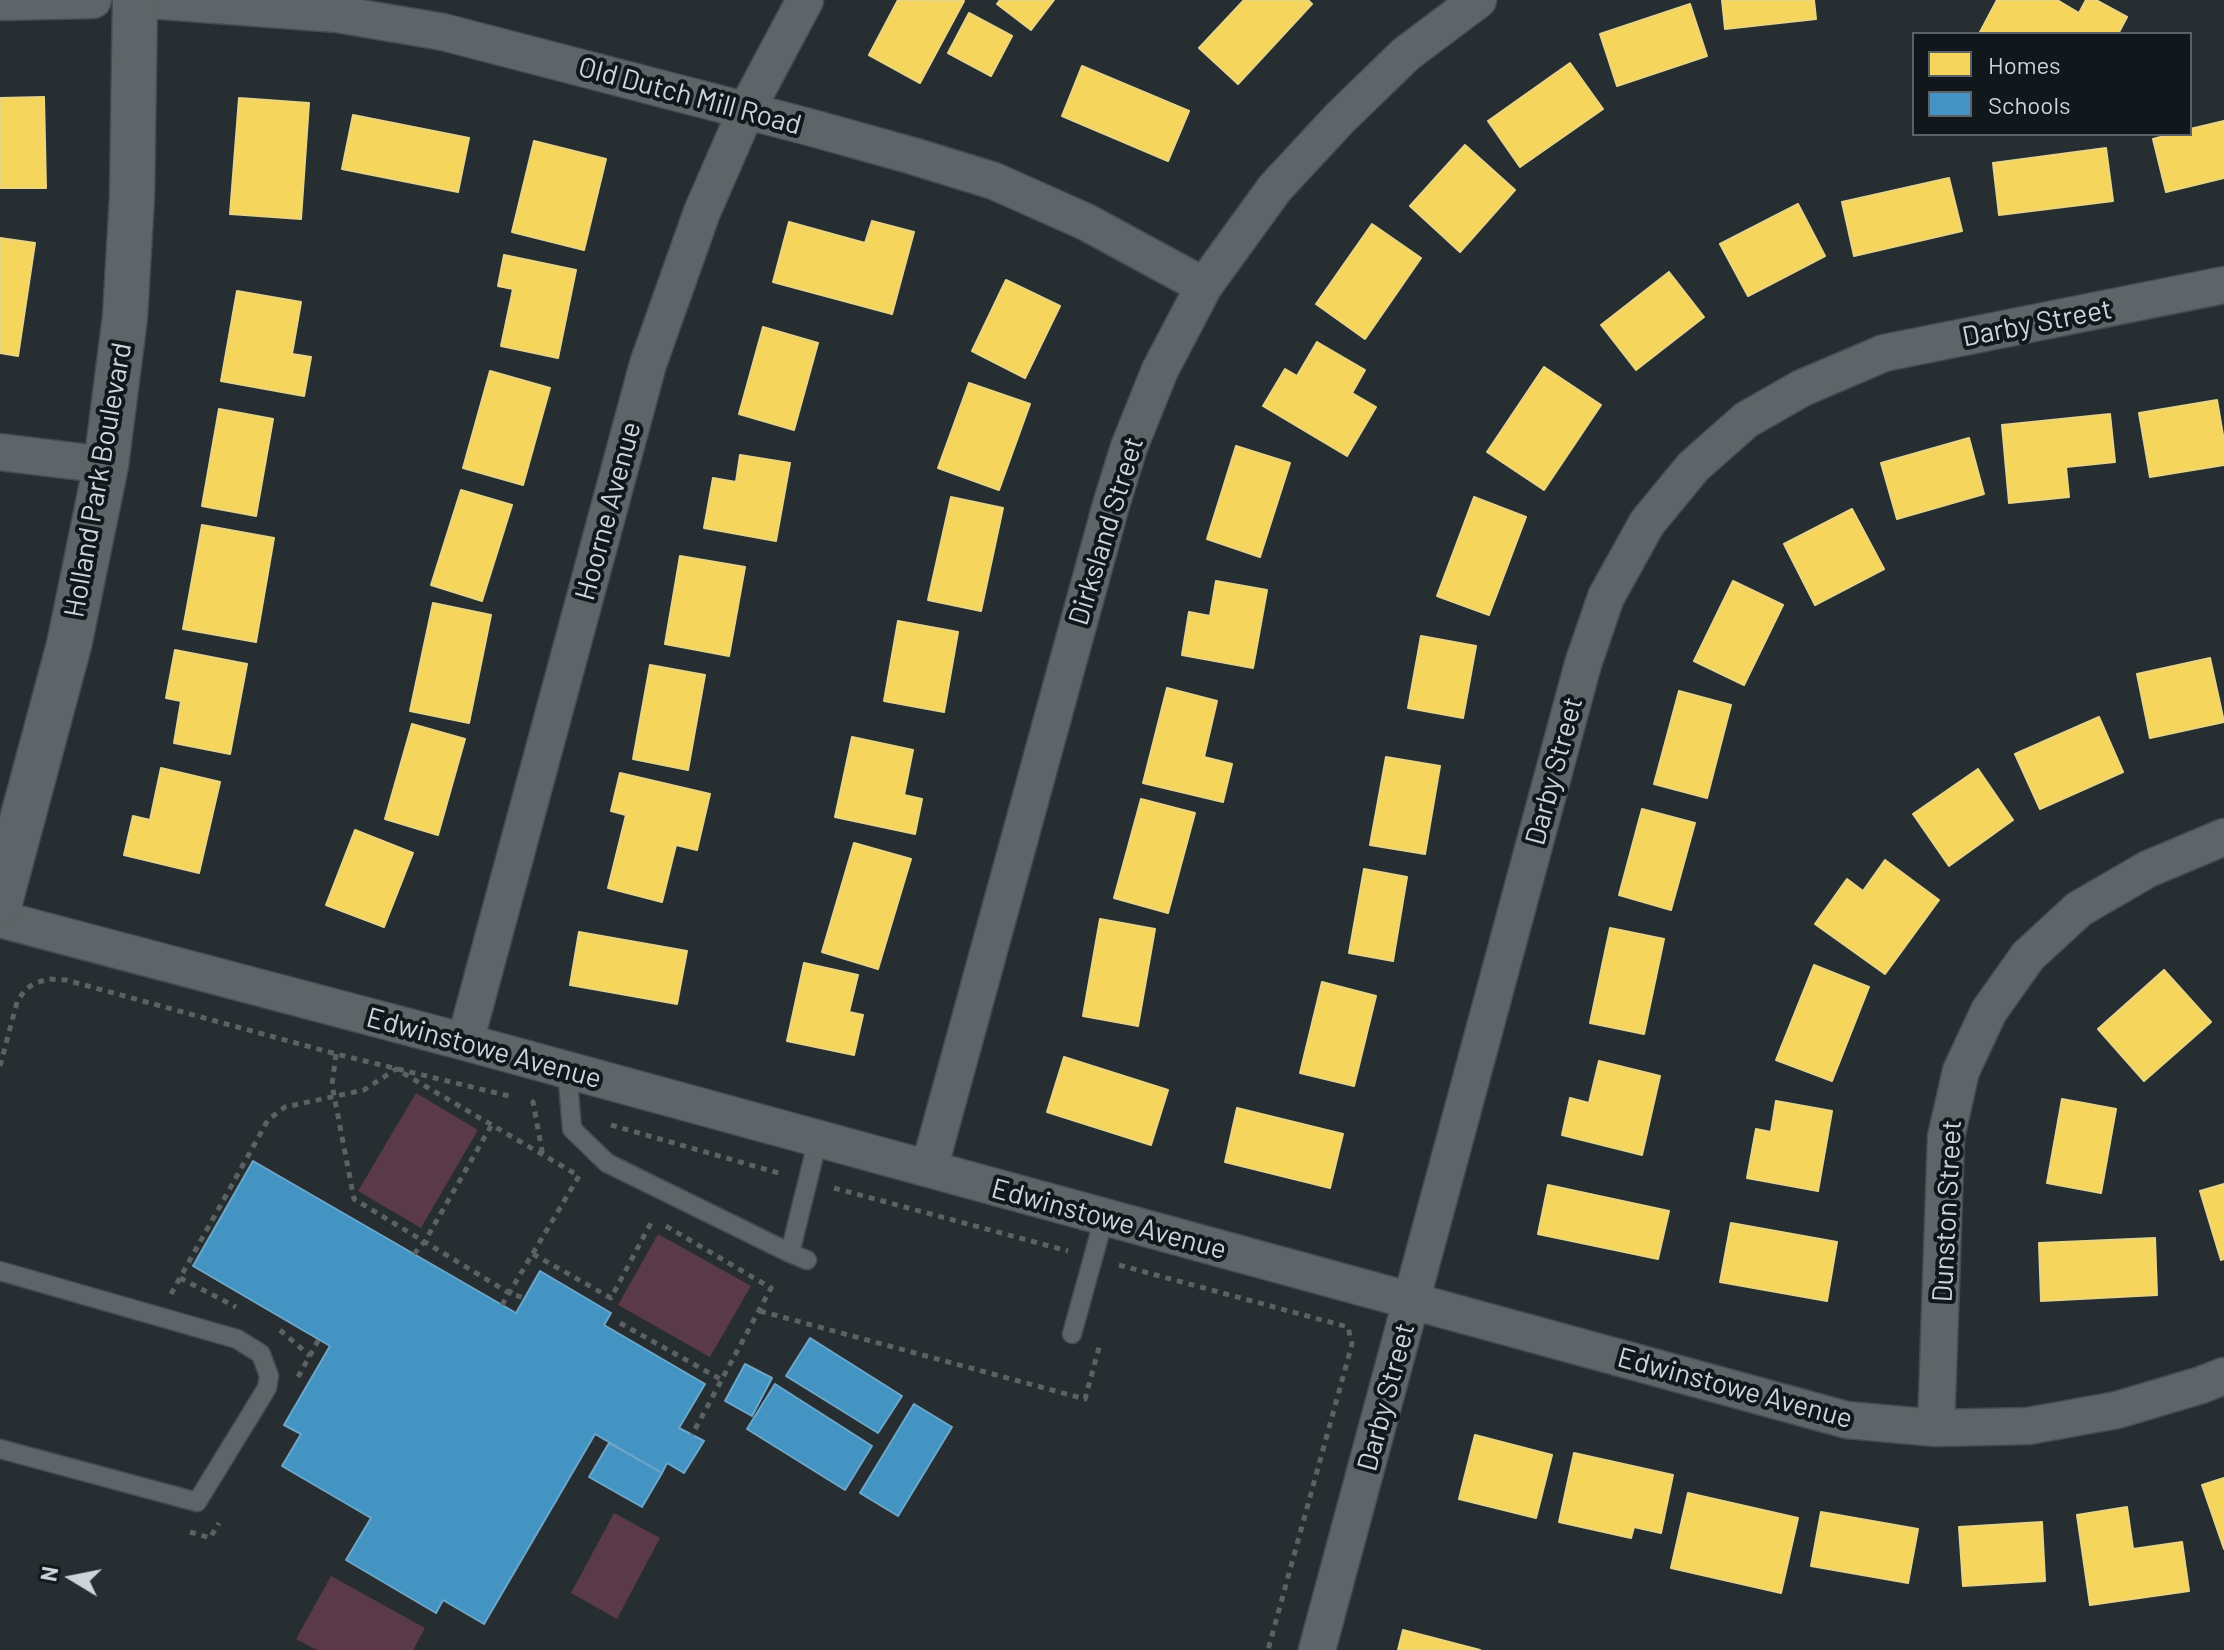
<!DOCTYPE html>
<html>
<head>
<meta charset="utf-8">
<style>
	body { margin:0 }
	#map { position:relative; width:2224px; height:1650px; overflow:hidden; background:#262e32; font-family:Barlow,sans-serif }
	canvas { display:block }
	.legend { position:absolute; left:1912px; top:32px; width:280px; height:104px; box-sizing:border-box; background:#11171a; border:2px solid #5c6367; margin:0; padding:10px 14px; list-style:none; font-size:24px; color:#cdd5da }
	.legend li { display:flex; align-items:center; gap:16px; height:40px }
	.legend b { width:40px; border:2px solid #5c6367 }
	.north { position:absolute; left:32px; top:1538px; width:80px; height:80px; -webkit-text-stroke:6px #11171a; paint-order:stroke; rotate:280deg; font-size:22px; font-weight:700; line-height:32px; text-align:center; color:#cdd5da }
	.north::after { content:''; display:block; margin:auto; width:28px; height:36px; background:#cdd5da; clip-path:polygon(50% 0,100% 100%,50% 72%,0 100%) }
</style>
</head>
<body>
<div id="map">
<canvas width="2224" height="1650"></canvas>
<ul class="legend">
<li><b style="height:22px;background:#f6d55c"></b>Homes</li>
<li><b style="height:22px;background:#4393c3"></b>Schools</li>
</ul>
<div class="north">N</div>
</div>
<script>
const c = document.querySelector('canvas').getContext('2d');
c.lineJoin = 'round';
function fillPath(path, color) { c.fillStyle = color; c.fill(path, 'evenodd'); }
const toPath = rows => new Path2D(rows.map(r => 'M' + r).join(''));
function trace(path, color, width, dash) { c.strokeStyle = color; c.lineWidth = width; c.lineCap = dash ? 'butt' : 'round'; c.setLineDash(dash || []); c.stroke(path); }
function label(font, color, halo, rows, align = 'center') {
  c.font = font + ' Barlow,sans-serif'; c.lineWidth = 8; c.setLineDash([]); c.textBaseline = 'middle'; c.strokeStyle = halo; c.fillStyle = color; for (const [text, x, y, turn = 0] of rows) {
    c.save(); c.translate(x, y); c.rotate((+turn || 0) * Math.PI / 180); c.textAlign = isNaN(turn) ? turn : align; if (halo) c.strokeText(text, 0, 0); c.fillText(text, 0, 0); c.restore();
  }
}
const green = toPath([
	[416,1093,478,1130,421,1228,358,1191],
	[658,1234,751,1286,710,1357,618,1305],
	[614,1513,660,1538,617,1619,571,1593],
	[331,1576,425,1628,413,1650,317,1650,296,1639]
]);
const homes = toPath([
	[898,0,964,1,920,83,869,55,898,0],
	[1000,0,1054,0,1031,30,997,4,1000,0],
	[1244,0,1308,0,1312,4,1238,84,1199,48,1244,0],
	[1722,0,1814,0,1816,19,1725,29,1722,0],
	[1997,0,2057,0,2079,13,2086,0,2096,0,2127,17,2118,34,1979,34,1997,0],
	[1690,4,1707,56,1617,86,1600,34,1690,4],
	[969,13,1012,36,991,76,948,53,969,13],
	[1570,63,1603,109,1520,167,1488,121,1570,63],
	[1082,66,1189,111,1168,161,1062,116,1082,66],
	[44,97,46,188,0,188,0,98,44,97],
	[239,98,309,103,301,219,230,214,239,98],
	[353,115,469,138,458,192,342,169,353,115],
	[2224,121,2224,178,2166,192,2153,139,2172,134,2190,134,2190,129,2224,121],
	[534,141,606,159,584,250,512,232,534,141],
	[1465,145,1515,190,1460,252,1410,206,1465,145],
	[2106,148,2113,201,1999,215,1993,163,2106,148],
	[1949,178,1962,231,1854,256,1842,202,1949,178],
	[1798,204,1825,256,1748,296,1720,244,1798,204],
	[872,221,914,232,892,314,773,282,789,222,865,243,872,221],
	[1372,224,1421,258,1365,339,1316,304,1372,224],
	[0,238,35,243,18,356,0,353,0,238],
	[504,255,576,270,558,358,501,346,513,289,498,286,504,255],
	[1669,272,1704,317,1636,370,1601,325,1669,272],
	[1006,280,1060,306,1025,378,972,351,1006,280],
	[237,291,301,302,292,354,311,357,304,396,221,381,237,291],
	[763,327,818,343,794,430,739,414,763,327],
	[1317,342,1365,370,1352,393,1376,407,1347,456,1263,406,1285,369,1297,376,1317,342],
	[1544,367,1601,405,1544,490,1487,452,1544,367],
	[490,371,550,388,523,485,463,468,490,371],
	[969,383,1030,404,999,490,938,468,969,383],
	[2217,400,2224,441,2224,465,2150,477,2139,413,2217,400],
	[219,409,273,419,256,516,202,506,219,409],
	[2110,414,2115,462,2066,467,2069,497,2009,503,2002,425,2110,414],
	[1969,438,1984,494,1897,519,1881,463,1969,438],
	[1236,446,1290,463,1260,557,1207,539,1236,446],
	[740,455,790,463,776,541,704,528,713,478,736,482,740,455],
	[461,490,512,505,482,601,431,585,461,490],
	[951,497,1003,508,981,611,928,600,951,497],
	[1474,497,1526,517,1489,615,1437,596,1474,497],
	[1852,509,1884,569,1815,605,1784,544,1852,509],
	[202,525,274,538,256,642,183,629,202,525],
	[680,556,745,567,729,656,665,644,680,556],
	[1216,581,1267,590,1253,668,1182,655,1189,612,1210,616,1216,581],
	[1733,581,1783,605,1744,685,1694,661,1733,581],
	[433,603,491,615,469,723,410,711,433,603],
	[898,621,958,632,944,712,884,701,898,621],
	[1421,636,1476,646,1463,718,1408,708,1421,636],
	[175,650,247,664,230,754,174,743,181,701,166,698,175,650],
	[2210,658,2224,722,2150,738,2137,674,2210,658],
	[650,665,705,675,688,770,633,759,650,665],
	[1167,688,1217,701,1204,757,1232,764,1223,802,1143,783,1167,688],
	[1679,691,1731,705,1707,798,1654,784,1679,691],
	[2099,717,2123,772,2040,809,2015,754,2099,717],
	[412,724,465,739,438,835,385,819,412,724],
	[852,737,913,750,904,795,922,799,915,834,835,817,852,737],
	[1386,757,1440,766,1425,854,1370,845,1386,757],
	[161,768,220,782,199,873,124,855,133,816,150,820,161,768],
	[1978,769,2013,820,1949,866,1913,814,1978,769],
	[620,773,710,794,697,850,676,845,662,902,608,888,626,815,611,811,620,773],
	[1141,799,1195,813,1168,913,1114,898,1141,799],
	[1642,809,1695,823,1671,910,1619,895,1642,809],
	[355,830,413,853,384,927,326,905,355,830],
	[854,843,911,859,878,969,822,952,854,843],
	[1885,860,1939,900,1885,974,1815,924,1847,879,1863,891,1885,860],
	[1364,869,1407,877,1393,961,1349,953,1364,869],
	[1100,919,1155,929,1138,1026,1083,1016,1100,919],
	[1610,928,1664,939,1644,1034,1590,1023,1610,928],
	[579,932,687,951,677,1004,570,985,579,932],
	[804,963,858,975,849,1012,863,1015,854,1055,787,1041,804,963],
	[1814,965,1869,987,1832,1081,1776,1060,1814,965],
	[2164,970,2211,1022,2144,1081,2098,1029,2164,970],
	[1322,982,1376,996,1354,1086,1300,1073,1322,982],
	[1064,1057,1168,1090,1151,1145,1047,1112,1064,1057],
	[1599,1061,1660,1076,1642,1155,1562,1135,1570,1098,1589,1103,1599,1061],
	[2062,1099,2116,1109,2101,1193,2047,1183,2062,1099],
	[1776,1101,1832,1111,1818,1191,1747,1178,1756,1129,1771,1132,1776,1101],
	[1237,1108,1343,1134,1330,1188,1225,1162,1237,1108],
	[2224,1184,2224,1259,2221,1260,2200,1191,2224,1184],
	[1548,1185,1669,1211,1658,1259,1538,1234,1548,1185],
	[1731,1223,1837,1242,1827,1301,1720,1282,1731,1223],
	[2155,1238,2157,1295,2041,1301,2039,1243,2155,1238],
	[1475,1435,1552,1455,1536,1518,1459,1499,1475,1435],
	[1574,1453,1673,1475,1661,1533,1634,1527,1631,1538,1559,1522,1574,1453],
	[2224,1478,2224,1549,2202,1485,2224,1478],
	[1688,1493,1798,1518,1781,1593,1671,1568,1688,1493],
	[2127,1507,2133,1549,2182,1542,2189,1591,2090,1605,2077,1515,2127,1507],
	[1821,1512,1918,1529,1908,1583,1811,1566,1821,1512],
	[2042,1522,2045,1581,1963,1586,1959,1527,2042,1522],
	[1403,1630,1480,1650,1398,1650,1403,1630]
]);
const schools = toPath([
	[253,1161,516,1313,540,1271,611,1313,604,1325,705,1384,679,1428,704,1441,684,1473,667,1463,662,1473,595,1434,484,1624,443,1600,436,1613,346,1560,371,1518,282,1466,301,1434,284,1425,330,1346,193,1266,253,1161],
	[810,1338,902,1396,878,1433,786,1376,810,1338],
	[745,1364,772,1378,752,1416,725,1401,745,1364],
	[775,1384,872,1446,845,1490,747,1429,775,1384],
	[914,1404,952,1427,898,1516,860,1493,914,1404],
	[609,1443,662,1473,642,1507,589,1477,609,1443]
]);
const path = toPath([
	[336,1054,332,1085,354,1199,509,1293,524,1298],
	[0,1066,17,1002,25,990,35,983,49,979,66,980,336,1054,513,1097],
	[531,1101,533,1102,543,1156],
	[611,1125,782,1174],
	[834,1188,1068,1251],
	[666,1226,771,1288,692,1435],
	[414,1254,425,1241,491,1126],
	[533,1254,611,1298,653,1219],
	[1119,1265,1348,1327,1352,1344,1268,1650],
	[180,1278,236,1307],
	[171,1294,268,1120,285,1107,364,1090,396,1069,574,1173],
	[502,1305,579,1176],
	[760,1311,1085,1399,1100,1344],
	[620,1323,722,1380],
	[280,1330,310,1356],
	[298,1377,319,1339],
	[190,1532,210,1538,219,1523]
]);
const service = toPath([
	[567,1070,572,1129,607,1163,790,1253,807,1260],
	[790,1253,818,1139],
	[0,1271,237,1339,261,1354,269,1376,267,1388,197,1502,0,1449],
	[1072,1334,1104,1218]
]);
const minor = toPath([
	[149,0,337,14,443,32,809,127,913,156,994,181,1086,222,1204,286],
	[0,2,93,0],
	[0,452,106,465],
	[0,919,465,1042,1847,1420,1936,1428,2028,1426,2117,1410,2201,1385,2224,1376],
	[465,1042,648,364,702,212,746,111,805,0],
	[929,1169,1111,505,1129,447,1160,370,1204,286,1275,188,1340,118,1406,54,1478,0],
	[1936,1428,1946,1137,1961,1071,1989,1011,2028,956,2079,909,2148,869,2224,837],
	[1317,1650,1583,664,1606,597,1647,523,1693,467,1746,420,1802,388,1884,353,2224,285]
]);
const tertiary = toPath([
	[0,902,69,645,106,465,125,317,132,197,135,0]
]);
const streetNames = [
	["Old Dutch Mill Road",690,96,15],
	["Darby Street",2037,323,-11],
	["Holland Park Boulevard",98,480,-80],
	["Hoorne Avenue",608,511,-75],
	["Dirksland Street",1106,531,-73],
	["Darby Street",1554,771,-75],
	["Edwinstowe Avenue",484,1048,15],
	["Dunston Street",1947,1211,-87],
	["Edwinstowe Avenue",1109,1219,15],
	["Edwinstowe Avenue",1735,1388,15],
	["Darby Street",1386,1397,-75]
];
fillPath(green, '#5a3948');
fillPath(homes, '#f6d55c');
trace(homes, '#ead582', 2);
fillPath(schools, '#4393c3');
trace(schools, '#6ca7ca', 2);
trace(service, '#454b50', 21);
trace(minor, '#454b50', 39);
trace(tertiary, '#454b50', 47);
trace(path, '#5c6264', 5, [6, 6]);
trace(service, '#5e6467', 18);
trace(minor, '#5e6467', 36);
trace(tertiary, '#5e6467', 44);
label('28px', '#cdd5da', '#11171a', streetNames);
</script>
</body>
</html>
